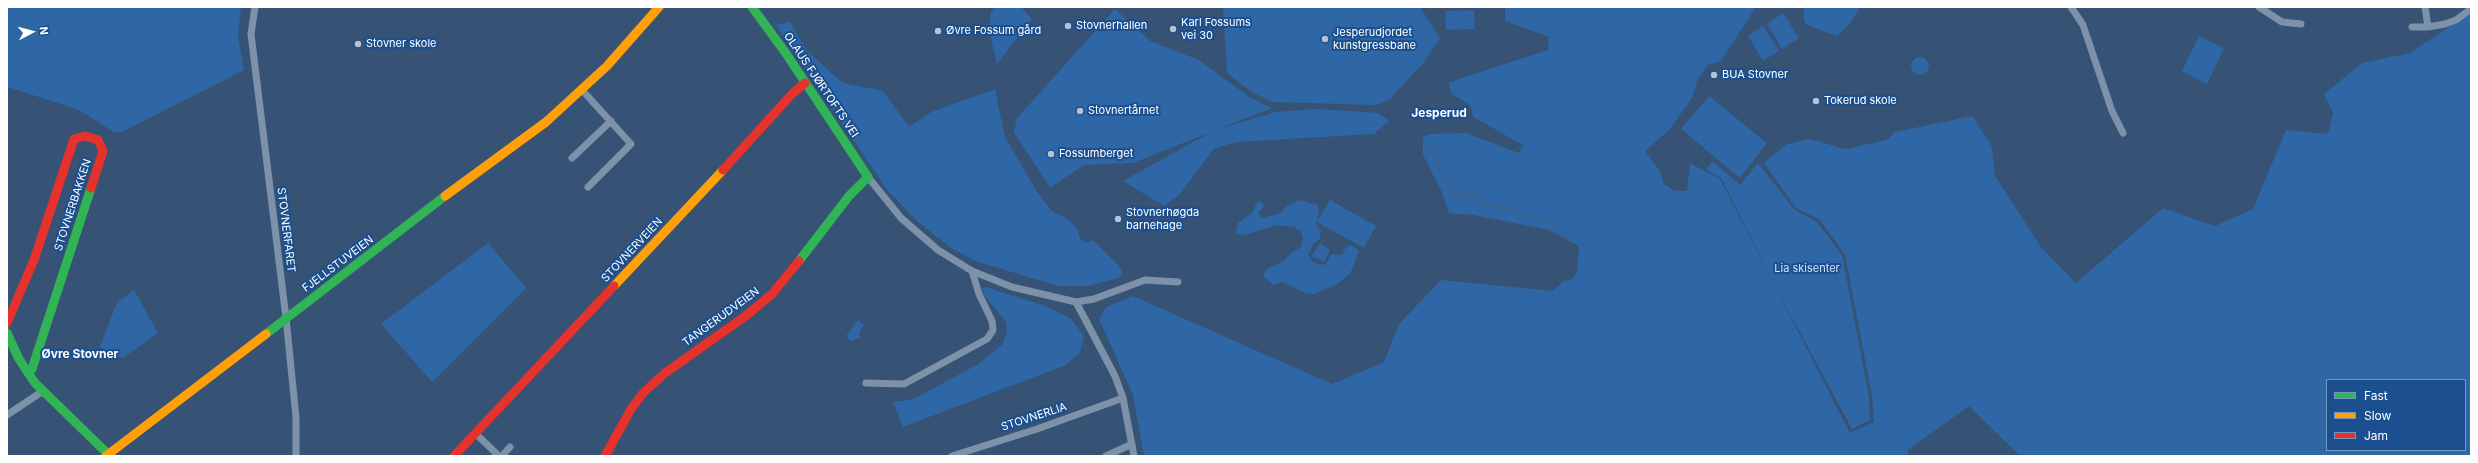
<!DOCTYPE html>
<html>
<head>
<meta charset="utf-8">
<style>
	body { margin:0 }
	#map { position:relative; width:2478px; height:463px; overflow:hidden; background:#365274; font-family:Inter,sans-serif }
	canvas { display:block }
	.frame { position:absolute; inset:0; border:8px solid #fff; pointer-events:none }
	.legend { position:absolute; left:2326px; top:379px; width:140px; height:72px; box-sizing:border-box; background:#1b4f8f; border:1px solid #7695bc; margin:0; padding:5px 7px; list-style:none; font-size:12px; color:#fff }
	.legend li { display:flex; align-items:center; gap:8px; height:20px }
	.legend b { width:20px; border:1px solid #7695bc }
	.north { position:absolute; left:12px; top:12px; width:40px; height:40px; -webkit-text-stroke:3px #1b4f8f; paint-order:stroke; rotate:84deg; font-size:11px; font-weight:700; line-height:16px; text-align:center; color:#fff }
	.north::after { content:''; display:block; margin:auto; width:14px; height:18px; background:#fff; clip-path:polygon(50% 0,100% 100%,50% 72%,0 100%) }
</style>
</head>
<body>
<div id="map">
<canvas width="2478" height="463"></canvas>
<div class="frame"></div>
<ul class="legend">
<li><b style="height:5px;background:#30b455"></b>Fast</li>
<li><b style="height:5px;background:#ff9f0a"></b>Slow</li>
<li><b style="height:5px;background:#e5322d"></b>Jam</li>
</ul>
<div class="north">N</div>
</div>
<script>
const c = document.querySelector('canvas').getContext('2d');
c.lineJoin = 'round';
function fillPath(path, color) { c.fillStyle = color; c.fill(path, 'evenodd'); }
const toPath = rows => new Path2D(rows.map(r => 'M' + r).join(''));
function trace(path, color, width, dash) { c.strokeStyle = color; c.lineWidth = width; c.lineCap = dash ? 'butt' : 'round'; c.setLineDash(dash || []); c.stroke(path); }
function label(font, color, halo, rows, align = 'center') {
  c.font = font + ' Inter,sans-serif'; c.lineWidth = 4; c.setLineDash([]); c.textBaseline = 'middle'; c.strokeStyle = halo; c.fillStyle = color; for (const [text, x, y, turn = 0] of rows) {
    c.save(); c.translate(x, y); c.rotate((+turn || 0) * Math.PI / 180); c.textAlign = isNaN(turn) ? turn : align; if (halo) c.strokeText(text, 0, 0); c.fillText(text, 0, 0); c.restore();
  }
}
const green = toPath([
	[7,7,241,7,238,37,244,70,122,132,114,132,77,109,7,87],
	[995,7,1021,7,1032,19,997,64,989,30,991,12],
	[1223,7,1420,7,1440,38,1425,61,1390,99,1376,105,1273,102,1253,93,1227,73],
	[1505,7,1756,7,1720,62,1707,65,1697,81,1692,98,1670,129,1645,151,1660,171,1664,184,1675,191,1687,191,1690,163,1720,179,1850,433,1874,422,1872,396,1845,255,1820,220,1796,208,1764,163,1787,144,1810,139,1845,149,1887,140,1895,132,1972,116,1992,147,1995,176,2041,247,2076,283,2163,208,2215,226,2253,209,2286,130,2328,134,2333,113,2324,94,2362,63,2410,53,2471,12,2471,456,2020,456,1969,406,1908,450,1908,456,1144,456,1133,395,1099,319,1106,307,1133,296,1332,384,1384,362,1399,324,1441,280,1553,291,1564,281,1571,280,1577,272,1579,246,1549,230,1473,215,1449,213,1442,192,1423,155,1423,137,1430,134,1466,133,1519,153,1523,145,1473,117,1471,106,1452,94,1449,87,1450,82,1548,50,1549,37,1505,21],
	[2327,380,2465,380,2465,450,2327,450],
	[1804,7,1860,7,1849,25,1837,36,1809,26,1804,21],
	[1115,9,1150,41,1199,60,1251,98,1272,108,1216,130,1275,112,1317,109,1379,113,1389,121,1374,134,1236,142,1214,149,1179,195,1164,206,1123,181,1211,132,1133,163,1084,165,1050,188,1014,132,1017,118],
	[1474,10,1475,29,1446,30,1445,11],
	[1783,13,1799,38,1782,49,1767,24],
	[790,22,807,51,843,83,883,91,909,127,931,112,995,89,1005,137,1037,192,1052,211,1066,218,1077,228,1080,239,1087,243,1093,240,1119,266,1123,274,1118,278,1088,286,1058,286,975,261,951,248,918,222,888,191,776,25],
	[1763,26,1779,51,1763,61,1748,36],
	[2199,36,2224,48,2207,84,2182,71],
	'1911 66a9 9 0 1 1 18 0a9 9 0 1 1-18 0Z',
	[1709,96,1767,143,1740,178,1681,129],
	[1712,161,1740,185,1758,163,1793,208,1818,223,1842,255,1869,397,1870,420,1852,429,1777,290,1721,178,1706,170],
	[1299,200,1317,205,1319,211,1316,224,1321,230,1320,239,1313,244,1308,254,1312,261,1319,265,1326,264,1332,254,1342,255,1346,247,1351,245,1359,251,1350,274,1337,284,1315,294,1307,294,1283,282,1273,285,1263,276,1267,269,1284,261,1290,254,1301,247,1303,237,1300,231,1294,227,1276,225,1245,235,1237,234,1236,231,1238,223,1254,211,1256,203,1261,201,1264,206,1259,213,1262,218,1280,213,1287,206],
	[1330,200,1376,226,1364,248,1317,222],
	[488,243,526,288,432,382,381,324],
	[1320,243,1330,250,1324,262,1312,256],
	[986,287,1045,306,1070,318,1084,336,1080,352,1066,365,903,427,893,402,914,399,980,363,1003,344,1007,331,1006,322,984,295,982,288],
	[134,290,158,333,123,358,100,347,117,302],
	[858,320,864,325,859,332,860,338,851,341,846,336]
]);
const stream = toPath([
	[1431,145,1441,175,1456,195,1473,196,1483,203,1541,217,1556,226,1562,236,1570,240]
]);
const street = toPath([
	[255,7,251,34,286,318,296,417,296,456],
	[2071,7,2083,25,2112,111,2123,133],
	[2259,7,2282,22,2301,24],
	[2425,7,2428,27],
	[2412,27,2428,27,2445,24,2456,20,2471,9],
	[582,90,631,144,588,187],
	[572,158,611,121],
	[868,177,901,218,938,250,972,271,1012,287,1076,302,1094,299,1145,280,1178,282],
	[1076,302,1115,376,1123,398,1134,456],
	[866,383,904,384,987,339,993,330,992,321,979,294,972,271],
	[7,415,43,391],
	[476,434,499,456],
	[502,456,510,447],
	[952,456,1037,429,1123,398],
	[1106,456,1132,444]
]);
const fast = toPath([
	[752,7,785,52,868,177,849,196,799,261],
	[7,333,19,359,35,383,110,456],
	[266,334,445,196],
	[28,373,32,369,91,188]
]);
const slow = toPath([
	[445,196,546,122,607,66,659,7],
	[614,286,723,170],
	[106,456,266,334]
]);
const jam = toPath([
	[723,170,792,94,805,83],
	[7,323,34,260,74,139,85,136,98,140,103,151,91,188],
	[454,456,614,286],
	[605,456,631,409,644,392,665,373,747,315,772,294,799,261]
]);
const markers = [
	[1068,26,4,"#b9c2ce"],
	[1173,29,4,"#b9c2ce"],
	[938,31,4,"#b9c2ce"],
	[1325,39,4,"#b9c2ce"],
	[358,44,4,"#b9c2ce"],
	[1714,75,4,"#b9c2ce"],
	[1816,101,4,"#b9c2ce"],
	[1080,111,4,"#b9c2ce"],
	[1051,154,4,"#b9c2ce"],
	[1118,219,4,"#b9c2ce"]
];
const poiNames = [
	["Karl Fossums",1181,23],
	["vei 30",1181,36],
	["Stovnerhallen",1076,26],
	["Øvre Fossum gård",946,31],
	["Jesperudjordet",1333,33],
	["kunstgressbane",1333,46],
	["Stovner skole",366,44],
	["BUA Stovner",1722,75],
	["Tokerud skole",1824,101],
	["Stovnertårnet",1088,111],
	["Fossumberget",1059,154],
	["Stovnerhøgda",1126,213],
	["barnehage",1126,226]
];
const streetNames = [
	["OLAUS FJØRTOFTS VEI",821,85,56],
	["STOVNERBAKKEN",73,205,-72],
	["STOVNERFARET",286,230,83],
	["STOVNERVEIEN",632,250,-47],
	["FJELLSTUVEIEN",338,264,-37],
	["TANGERUDVEIEN",721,317,-36],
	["STOVNERLIA",1034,417,-18]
];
const parkNames = [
	["Lia skisenter",1807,269]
];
const neighbourhoodNames = [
	["Jesperud",1439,113],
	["Øvre Stovner",80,354]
];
fillPath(green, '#2f66a5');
trace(stream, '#3b618d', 2.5);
trace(street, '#7d92a8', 7);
trace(fast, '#30b455', 9);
trace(slow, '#ff9f0a', 9);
trace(jam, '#e5322d', 9);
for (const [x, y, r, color] of markers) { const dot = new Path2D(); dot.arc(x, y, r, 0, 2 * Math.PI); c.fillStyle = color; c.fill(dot); trace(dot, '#1b4f8f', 1.5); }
label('11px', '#fff', '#1b4f8f', poiNames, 'left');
label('11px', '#fff', '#1b4f8f', streetNames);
label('11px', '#cfe3fa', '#1b4f8f', parkNames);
label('bold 12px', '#fff', '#1b4f8f', neighbourhoodNames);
</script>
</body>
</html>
